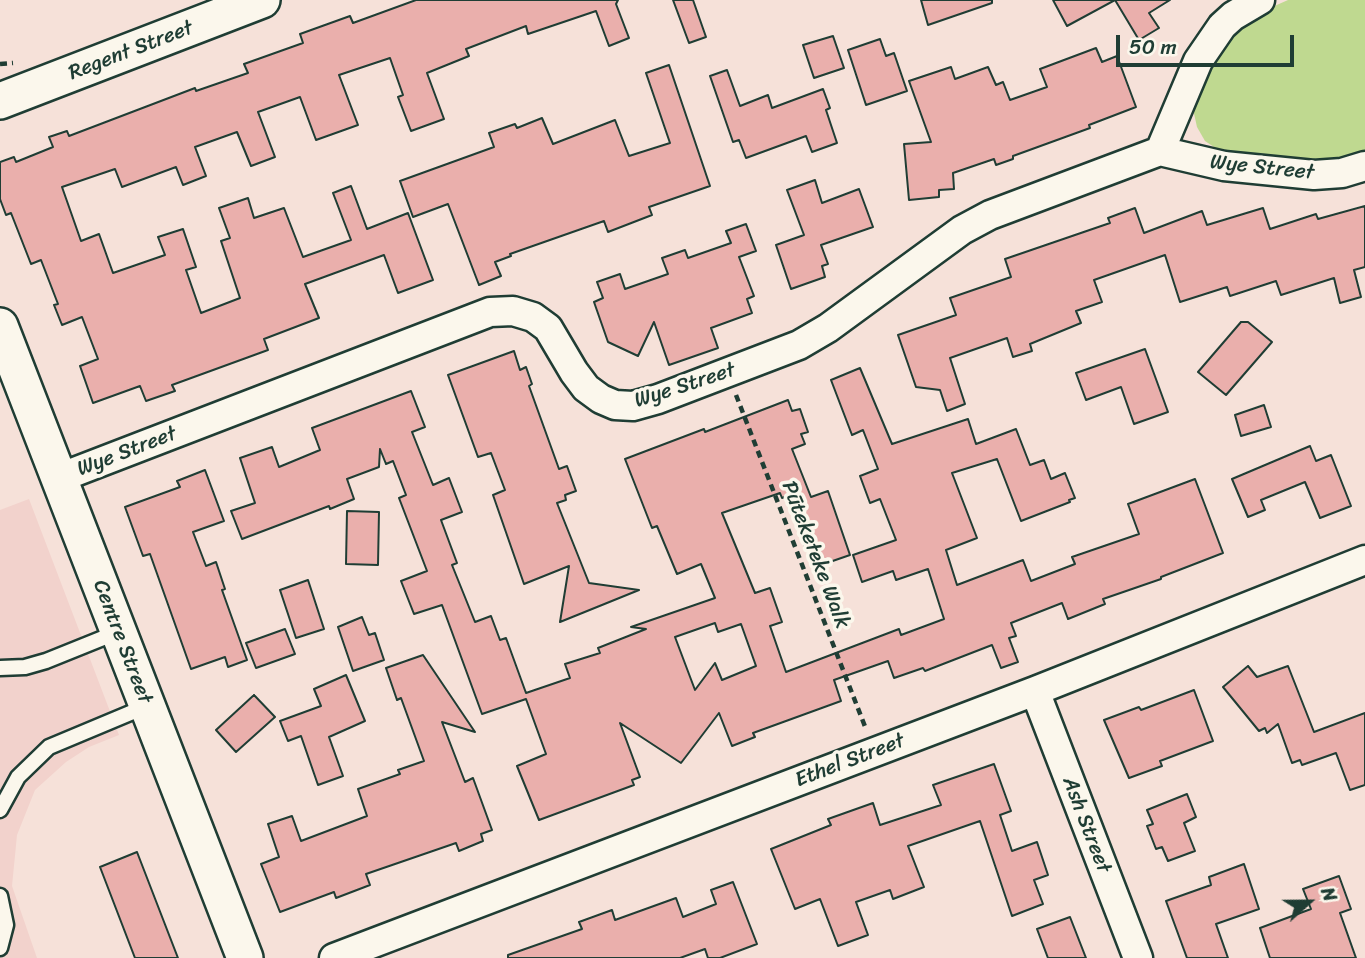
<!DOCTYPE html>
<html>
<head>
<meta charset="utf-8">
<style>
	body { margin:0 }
	#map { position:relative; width:1365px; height:958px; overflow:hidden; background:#f6e1d9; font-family:Sriracha,sans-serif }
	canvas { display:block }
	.north { position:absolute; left:1274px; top:867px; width:70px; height:70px; -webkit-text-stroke:5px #fbf7ec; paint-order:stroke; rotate:69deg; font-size:19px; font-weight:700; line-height:28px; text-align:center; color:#1f3d34 }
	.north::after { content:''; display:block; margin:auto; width:24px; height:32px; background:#1f3d34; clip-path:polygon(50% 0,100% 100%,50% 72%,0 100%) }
	.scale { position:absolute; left:1116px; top:35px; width:178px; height:32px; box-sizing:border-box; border:4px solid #1f3d34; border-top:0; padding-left:9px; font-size:21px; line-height:24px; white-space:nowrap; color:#1f3d34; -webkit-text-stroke:5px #fbf7ec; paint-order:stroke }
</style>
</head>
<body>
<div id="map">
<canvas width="1365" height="958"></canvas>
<div class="north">N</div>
<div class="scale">50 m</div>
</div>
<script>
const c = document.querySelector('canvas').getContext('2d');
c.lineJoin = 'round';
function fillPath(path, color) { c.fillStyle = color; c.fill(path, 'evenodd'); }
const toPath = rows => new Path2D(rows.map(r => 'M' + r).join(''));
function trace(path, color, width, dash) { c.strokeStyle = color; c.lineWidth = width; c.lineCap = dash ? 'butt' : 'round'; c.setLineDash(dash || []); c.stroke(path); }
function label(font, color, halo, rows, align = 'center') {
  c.font = font + ' Sriracha,sans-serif'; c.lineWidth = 7; c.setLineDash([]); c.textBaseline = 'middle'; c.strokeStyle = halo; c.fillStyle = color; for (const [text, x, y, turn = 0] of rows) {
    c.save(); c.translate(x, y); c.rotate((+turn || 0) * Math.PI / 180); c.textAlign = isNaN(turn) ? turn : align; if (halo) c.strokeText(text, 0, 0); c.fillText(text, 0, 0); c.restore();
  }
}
const built = toPath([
	[29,499,119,735,89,747,66,762,35,790,17,835,12,886,37,958,0,958,0,510]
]);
const green = toPath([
	[1288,0,1365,0,1365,154,1345,160,1319,163,1220,151,1205,141,1197,127,1193,109,1197,91,1226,42,1236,30,1261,12]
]);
const building = toPath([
	[416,0,618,0,616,4,629,38,609,46,596,11,528,34,526,26,466,49,469,56,427,73,444,119,411,131,398,97,403,95,390,58,339,75,358,125,316,140,300,97,258,112,275,157,251,166,237,132,195,147,206,176,183,185,176,167,122,187,115,169,62,187,81,241,99,234,113,273,165,255,158,237,183,229,196,267,186,270,201,313,240,298,221,241,230,238,219,208,248,198,254,218,284,208,303,257,351,240,333,193,351,186,367,229,408,213,433,280,398,293,384,255,305,284,319,318,264,339,268,350,172,385,175,391,146,401,140,386,93,403,80,366,98,359,82,317,62,325,54,305,58,304,41,260,31,264,11,213,6,215,0,199,0,162,14,157,16,162,53,147,49,137,67,131,69,136,195,88,196,91,248,73,244,64,303,43,300,34,350,16,353,23,416,0],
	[673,0,693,0,706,37,689,43,673,0],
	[921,0,992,0,992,3,928,25,921,0],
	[1053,0,1170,0,1149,13,1159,28,1139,40,1115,0,1067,26,1053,0],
	[833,36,844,68,814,78,803,45,833,36],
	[880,39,886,56,894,53,907,91,866,105,848,50,880,39],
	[1096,48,1102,62,1117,56,1136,107,1089,125,1090,128,1013,156,1013,159,996,165,994,159,953,173,954,189,939,190,939,197,909,200,904,144,931,142,909,81,951,67,955,79,988,67,996,85,1003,82,1010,100,1047,87,1040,69,1096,48],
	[669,65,710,186,649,207,652,215,608,232,604,221,510,254,511,256,495,262,501,276,479,285,448,204,413,217,400,181,494,147,489,133,515,124,517,128,542,118,553,144,615,120,629,156,670,143,646,73,669,65],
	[727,70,740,106,768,95,772,108,823,89,830,108,826,110,837,143,812,152,806,136,746,158,739,140,733,142,710,76,727,70],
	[815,180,822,203,859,189,873,227,821,245,828,264,822,266,825,277,791,289,776,245,804,235,787,190,815,180],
	[1365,206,1365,267,1354,270,1361,297,1340,303,1334,278,1281,295,1276,281,1230,296,1227,287,1180,302,1165,255,1094,280,1102,302,1076,311,1081,323,1030,344,1032,351,1013,357,1007,338,950,358,965,404,947,411,940,390,916,387,898,335,956,315,950,298,1011,277,1005,259,1110,223,1108,218,1135,208,1144,233,1202,211,1207,225,1263,208,1270,229,1316,214,1318,219,1365,206],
	[746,224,756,251,739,257,754,296,747,299,752,313,711,328,718,348,669,365,654,322,638,356,608,342,594,302,603,298,597,282,620,274,625,289,668,274,662,258,685,250,688,258,731,243,726,231,746,224],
	[1241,322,1248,322,1272,342,1226,395,1198,372,1241,322],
	[1145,349,1168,412,1134,424,1121,387,1086,400,1076,373,1145,349],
	[514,351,520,370,526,367,532,384,529,386,559,469,567,466,576,491,565,495,566,500,557,503,589,583,639,590,560,622,569,566,524,584,493,495,505,490,491,453,478,457,448,375,514,351],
	[860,368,892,444,968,419,976,444,1016,429,1030,465,1044,460,1051,479,1065,473,1075,498,1069,500,1070,502,1021,521,997,459,952,473,977,538,946,550,957,585,1023,560,1031,581,1075,564,1072,557,1139,534,1128,504,1195,479,1223,553,1161,577,1161,579,1103,599,1105,604,1068,619,1062,603,1011,623,1016,636,1009,638,1018,662,1001,668,992,645,925,671,923,668,894,678,888,661,834,680,841,701,753,733,755,737,732,746,719,713,681,763,620,723,640,777,632,780,634,785,539,820,517,766,546,754,526,699,482,714,442,605,414,614,401,581,427,571,399,498,406,495,393,461,386,464,380,449,379,467,347,479,354,499,330,509,329,506,242,539,231,511,255,503,240,458,272,447,279,467,320,450,312,428,411,391,425,427,412,432,433,485,449,478,462,512,441,520,457,563,452,565,475,622,491,616,500,640,506,638,526,693,570,678,565,664,600,653,598,648,646,629,631,627,715,598,701,564,677,574,657,526,652,528,625,459,704,429,705,432,788,400,792,411,800,409,808,432,801,434,805,444,792,449,811,497,828,491,850,555,821,565,817,552,813,554,810,545,805,547,787,496,782,498,780,493,722,513,755,593,770,588,782,622,770,626,786,672,899,629,901,635,944,619,928,569,896,580,893,571,862,582,853,555,896,540,880,499,870,503,860,476,878,469,863,430,852,435,831,380,860,368],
	[715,623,718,632,741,624,756,666,722,680,715,663,695,690,675,637,715,623],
	[1264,405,1271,427,1241,436,1235,415,1264,405],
	[1310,446,1316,461,1331,455,1351,506,1320,518,1305,482,1261,500,1265,510,1248,517,1232,479,1310,446],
	[205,470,224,521,193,532,206,566,216,562,225,589,222,590,247,660,228,667,225,657,191,669,150,554,143,556,125,507,180,487,177,481,205,470],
	[347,511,379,512,378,565,346,564,347,511],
	[308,580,324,629,296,638,280,590,308,580],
	[362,617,369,635,375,633,384,660,353,671,338,627,362,617],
	[285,629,295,654,256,668,246,643,285,629],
	[423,655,475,732,442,722,465,782,473,778,492,830,481,834,483,841,459,851,456,843,366,874,370,885,336,898,334,892,280,912,261,864,279,857,268,824,292,816,301,841,367,816,358,789,400,774,398,770,424,761,401,698,397,700,386,668,423,655],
	[1248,666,1257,677,1288,666,1314,732,1365,713,1365,785,1350,790,1336,753,1302,765,1300,760,1292,763,1278,724,1267,733,1265,728,1259,731,1223,687,1248,666],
	[346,675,365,721,329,737,343,776,318,785,301,736,288,741,280,721,321,706,314,689,346,675],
	[1194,690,1213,741,1160,761,1162,766,1129,778,1104,720,1139,707,1141,710,1194,690],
	[254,695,275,717,236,752,216,730,254,695],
	[994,764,1011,811,1000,815,1012,851,1037,842,1048,875,1034,880,1043,904,1012,916,980,821,908,846,924,887,893,899,890,890,856,902,868,935,838,946,820,899,795,909,771,849,831,825,828,819,873,803,880,825,941,805,933,785,994,764],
	[1187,794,1196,817,1184,823,1195,851,1168,861,1162,847,1156,849,1147,826,1153,824,1147,810,1187,794],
	[137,852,178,958,135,958,100,867,137,852],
	[1244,864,1259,909,1216,924,1228,958,1187,958,1166,901,1211,885,1209,877,1244,864],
	[1339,876,1351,909,1340,913,1356,958,1270,958,1260,928,1311,909,1303,889,1339,876],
	[733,882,757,944,720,958,708,958,705,949,680,958,508,958,508,955,582,929,579,922,612,910,615,920,676,898,683,917,716,904,711,890,733,882],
	[1070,917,1086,958,1048,958,1037,929,1070,917]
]);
const path = toPath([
	[0,64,13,63],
	[736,395,866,729]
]);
const service = toPath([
	[0,668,25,667,46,661,118,632],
	[0,810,18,777,49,747,147,706],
	[0,896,6,925,0,948]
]);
const minor = toPath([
	[1160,151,1198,61,1222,26,1233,16,1260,0],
	[59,478,490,312,513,311,533,317,548,328,574,372,586,388,601,399,615,405,633,406,658,399,799,345,828,328,962,230,990,215,1160,151,1224,166,1314,175,1342,173,1365,166],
	[1035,691,1138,958],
	[334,958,1035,691,1365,560]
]);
const tertiary = toPath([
	[0,101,262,0],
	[0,326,245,958]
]);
const streetNames = [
	["Regent Street",131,51,-21],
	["Wye Street",1262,168,6],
	["Wye Street",685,386,-18],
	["Wye Street",127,452,-21],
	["Pūteketeke Walk",815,555,69],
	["Centre Street",122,642,69],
	["Ethel Street",850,761,-21],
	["Ash Street",1086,825,69]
];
fillPath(built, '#f2d2cc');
fillPath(green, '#bfd990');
fillPath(building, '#eaafac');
trace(building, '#1f3d34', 2);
trace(service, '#1f3d34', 19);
trace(minor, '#1f3d34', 33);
trace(tertiary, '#1f3d34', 40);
trace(path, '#1f3d34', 4.5, [7, 5]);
trace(service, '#fbf7ec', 14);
trace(minor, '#fbf7ec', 28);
trace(tertiary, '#fbf7ec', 35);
label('21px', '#1f3d34', '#fbf7ec', streetNames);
</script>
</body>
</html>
